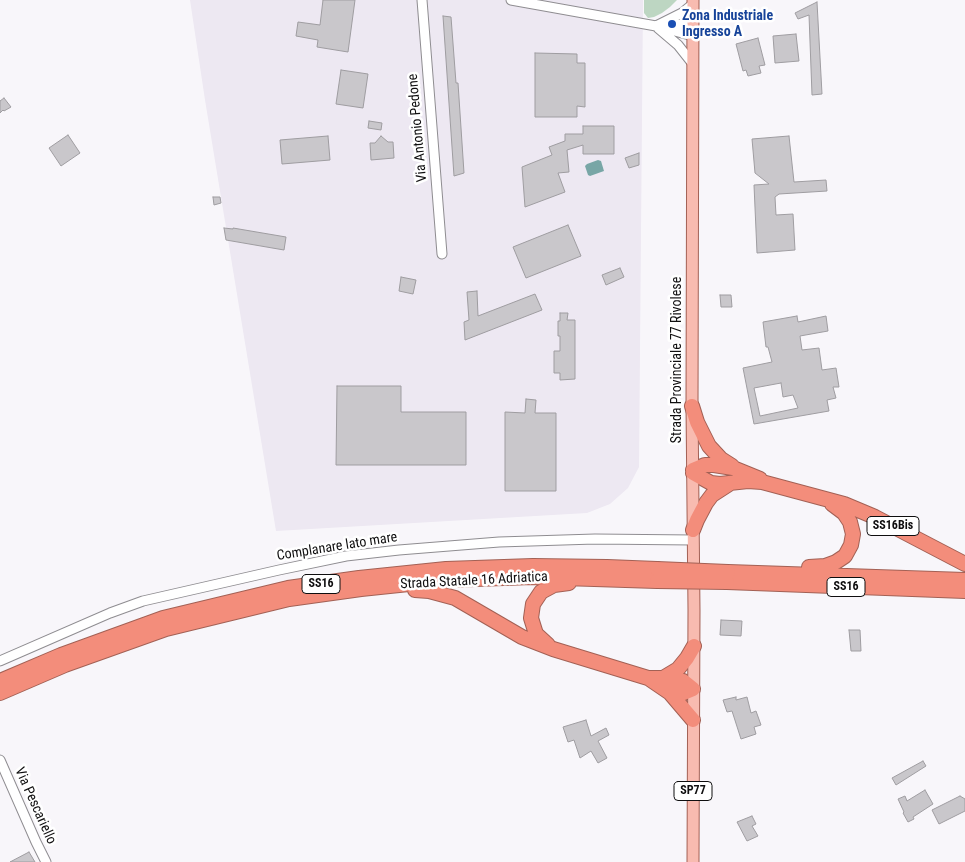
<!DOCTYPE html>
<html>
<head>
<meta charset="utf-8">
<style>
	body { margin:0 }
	canvas { display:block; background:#f8f6fa }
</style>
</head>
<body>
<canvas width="965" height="862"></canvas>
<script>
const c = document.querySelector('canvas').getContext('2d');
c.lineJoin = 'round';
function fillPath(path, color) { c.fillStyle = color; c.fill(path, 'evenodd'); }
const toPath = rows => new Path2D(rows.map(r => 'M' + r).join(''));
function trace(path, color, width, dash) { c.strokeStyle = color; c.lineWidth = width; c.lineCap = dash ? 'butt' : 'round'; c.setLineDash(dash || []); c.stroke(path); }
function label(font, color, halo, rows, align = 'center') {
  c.font = font + ' "Roboto Condensed",sans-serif'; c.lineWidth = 5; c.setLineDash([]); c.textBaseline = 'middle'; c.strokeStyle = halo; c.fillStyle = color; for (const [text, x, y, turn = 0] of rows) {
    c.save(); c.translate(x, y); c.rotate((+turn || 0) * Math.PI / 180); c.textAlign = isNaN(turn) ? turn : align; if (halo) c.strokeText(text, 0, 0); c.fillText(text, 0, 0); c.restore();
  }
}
const built = toPath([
	[190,0,643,0,639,467,628,488,610,504,587,513,276,531,205,100]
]);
const green = toPath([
	[644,0,677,0,670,7,662,13,654,17,648,18,644,13]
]);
const water = toPath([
	[598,160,601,161,604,171,590,176,588,175,585,166,587,164]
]);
const building = toPath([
	[323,0,355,0,348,52,317,47,318,40,296,36,298,22,320,25,323,0],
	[817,2,822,94,812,95,809,15,798,19,795,13,817,2],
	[443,16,451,17,456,83,458,83,464,173,454,176,443,16],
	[796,34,799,61,775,63,773,36,796,34],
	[758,38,765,65,759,66,761,73,748,76,746,70,743,71,736,44,758,38],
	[535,53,577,54,577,63,585,63,585,107,577,106,577,117,535,117,535,53],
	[341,70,368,74,363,108,336,104,341,70],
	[4,98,11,107,4,111,3,110,0,113,0,101,4,98],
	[369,121,382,123,381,130,368,128,369,121],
	[583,126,614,126,614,154,583,154,583,145,567,150,569,172,558,173,565,192,525,207,522,167,552,155,549,147,565,141,565,134,583,134,583,126],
	[68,135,80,153,61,166,49,148,68,135],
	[328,136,330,160,282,164,280,140,328,136],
	[381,136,388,142,393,142,394,158,371,160,370,143,375,143,381,136],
	[789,136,794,182,826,180,827,191,779,194,775,197,776,215,793,214,795,250,757,253,754,185,769,184,755,173,752,139,789,136],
	[639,153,639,165,629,168,625,158,639,153],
	[213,197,220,197,221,203,214,205,213,197],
	[568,225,581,256,526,278,513,247,568,225],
	[224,228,233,229,233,228,286,237,284,250,226,240,224,228],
	[620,268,624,277,606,285,602,275,620,268],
	[401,277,416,280,413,294,399,291,401,277],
	[477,291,478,316,535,294,542,310,465,340,464,322,469,320,467,292,477,291],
	[720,295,731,295,732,307,721,307,720,295],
	[560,313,568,313,567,320,575,320,575,379,560,380,560,373,554,373,554,351,560,351,560,336,558,336,558,321,560,321,560,313],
	[797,316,798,322,826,316,828,331,800,336,802,350,819,348,822,370,836,368,839,387,833,387,836,398,827,400,829,411,754,424,743,368,772,362,768,347,766,347,763,322,797,316],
	[781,383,783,397,793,395,798,408,760,416,754,388,781,383],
	[337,386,401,386,401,412,466,412,466,465,336,465,337,386],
	[526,399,536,400,535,413,556,413,556,491,505,491,505,412,525,413,526,399],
	[721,620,742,621,741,636,720,635,721,620],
	[849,630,860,630,861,651,851,651,849,630],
	[736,697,736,700,747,697,751,713,756,711,761,725,754,727,756,734,741,739,732,711,727,712,723,700,736,697],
	[586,720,591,736,606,728,609,735,598,741,607,758,598,763,591,751,580,758,574,740,568,742,563,727,586,720],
	[923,761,926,766,896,785,892,778,923,761],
	[925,790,933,804,913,817,914,819,908,822,903,813,904,812,898,799,905,796,907,801,925,790],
	[960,796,965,799,965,811,939,824,932,810,960,796],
	[752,816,756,824,752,826,758,836,747,841,737,822,752,816],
	[29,852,35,862,10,862,29,852]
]);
const minor = toPath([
	[422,0,442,254],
	[511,0,656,26,693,36],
	[656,26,682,13,693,4],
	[663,26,693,23],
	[658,28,678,45,693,64],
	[0,661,110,613,143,601,279,570,346,556,399,550,499,542,595,539,693,540],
	[0,760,36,842,46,862]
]);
const major = toPath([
	[693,0,692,406,694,610,693,862]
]);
const highway = toPath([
	[692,406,697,422,709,446,721,459,732,466],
	[693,470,705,465,714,465,733,468,760,479],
	[693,473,711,483,720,484,748,481,762,482,844,504,875,517,965,564],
	[693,530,697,520,706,503,712,495,729,484],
	[809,567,825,566,836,562,845,556,851,545,853,534,850,522,844,513,832,504],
	[728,572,965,580],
	[727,582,965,591],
	[415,590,429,591,455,598,522,637,553,649,648,678,670,693,693,720],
	[548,645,536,634,531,618,533,604,541,592,554,585,569,583],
	[648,678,663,678,683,681,693,689,681,694,670,693],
	[663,678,678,669,687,658,694,646],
	[0,681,61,655,163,618,288,588,359,578,446,569,533,566,607,567,657,569],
	[0,693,65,665,166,629,289,599,361,589,447,580,532,577,657,581]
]);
const highwayBridge = toPath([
	[657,569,728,572],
	[657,581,727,582]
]);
const markers = [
	[672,24,5,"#1a4fb4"]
];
const shields = [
	[893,526,52],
	[321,584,38],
	[846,587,38],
	[693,791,38]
];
const shieldNames = [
	["SS16Bis",893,526],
	["SS16",321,584],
	["SS16",846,587],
	["SP77",693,791]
];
const transitNames = [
	["Zona Industriale",682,16],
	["Ingresso A",682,32]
];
const streetNames = [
	["Via Antonio Pedone",418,128,-95],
	["Strada Provinciale 77 Rivolese",677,360,-90],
	["Complanare lato mare",337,547,-9],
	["Strada Statale 16 Adriatica",474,581,-3],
	["Via Pescariello",35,806,66]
];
fillPath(built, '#ede8f2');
fillPath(green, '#bdd6c2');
fillPath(water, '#78a6a6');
fillPath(building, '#c9c7cb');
trace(building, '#9f9da1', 1);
trace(minor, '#8f8d91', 11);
trace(major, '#a36155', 13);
trace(highway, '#a36155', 16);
trace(minor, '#fff', 9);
trace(major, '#f8bbb0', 11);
trace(highway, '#f38d7b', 14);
trace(highwayBridge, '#a36155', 16, []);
trace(highwayBridge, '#f38d7b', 14);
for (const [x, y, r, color] of markers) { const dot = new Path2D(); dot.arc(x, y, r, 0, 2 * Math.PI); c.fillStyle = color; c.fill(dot); trace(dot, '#fff', 2); }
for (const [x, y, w] of shields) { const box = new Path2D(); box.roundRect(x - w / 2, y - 9.5, w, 19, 4); c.fillStyle = '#fff'; c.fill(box); trace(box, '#0f0e0f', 1); }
label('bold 12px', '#0f0e0f', null, shieldNames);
label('bold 14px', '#164399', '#fff', transitNames, 'left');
label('14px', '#0f0e0f', '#fff', streetNames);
</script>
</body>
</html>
